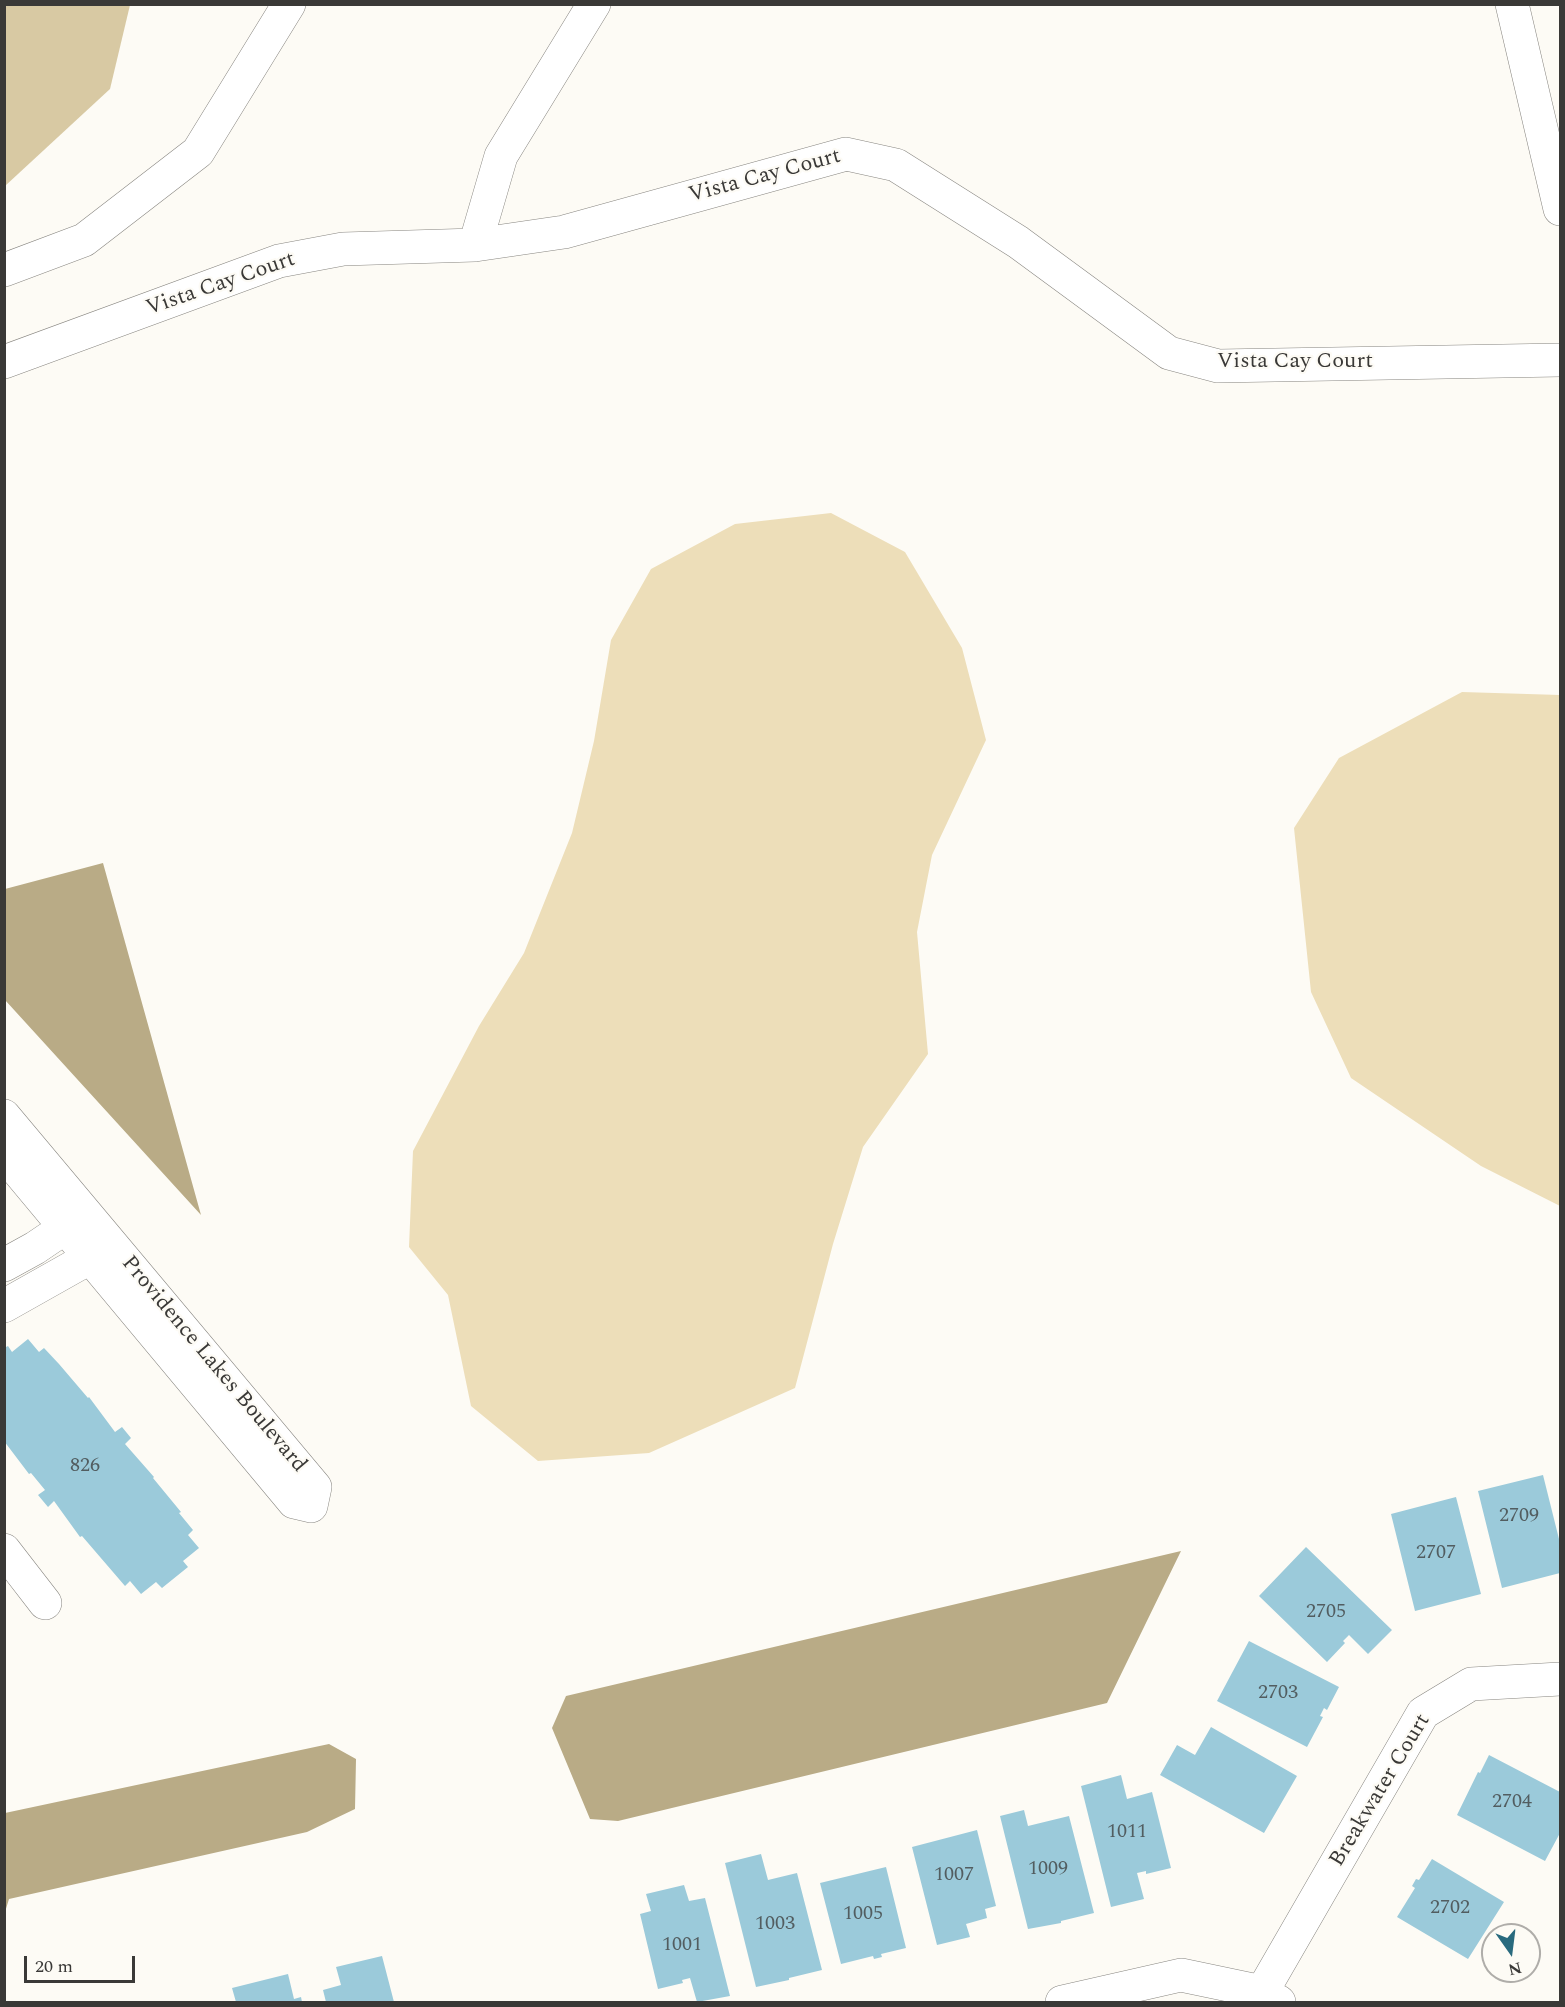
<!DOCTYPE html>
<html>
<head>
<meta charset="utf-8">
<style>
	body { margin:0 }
	#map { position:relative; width:1565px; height:2007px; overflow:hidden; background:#fdfbf5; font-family:Spectral,serif }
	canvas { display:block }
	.frame { position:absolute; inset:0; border:6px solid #3a3937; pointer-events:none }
	.north { position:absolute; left:1481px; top:1923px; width:60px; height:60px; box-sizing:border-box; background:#fdfbf5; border:2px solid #afada9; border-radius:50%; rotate:166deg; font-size:16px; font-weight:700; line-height:24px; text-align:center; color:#3a3937 }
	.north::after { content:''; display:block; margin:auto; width:21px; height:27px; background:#296a7e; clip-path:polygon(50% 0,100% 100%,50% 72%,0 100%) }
	.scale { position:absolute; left:24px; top:1956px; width:111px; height:27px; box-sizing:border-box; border:3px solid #3a3937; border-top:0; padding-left:8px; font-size:18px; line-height:21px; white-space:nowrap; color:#3a3937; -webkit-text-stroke:4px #fdfbf5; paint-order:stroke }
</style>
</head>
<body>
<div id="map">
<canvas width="1565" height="2007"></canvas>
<div class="frame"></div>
<div class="north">N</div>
<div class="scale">20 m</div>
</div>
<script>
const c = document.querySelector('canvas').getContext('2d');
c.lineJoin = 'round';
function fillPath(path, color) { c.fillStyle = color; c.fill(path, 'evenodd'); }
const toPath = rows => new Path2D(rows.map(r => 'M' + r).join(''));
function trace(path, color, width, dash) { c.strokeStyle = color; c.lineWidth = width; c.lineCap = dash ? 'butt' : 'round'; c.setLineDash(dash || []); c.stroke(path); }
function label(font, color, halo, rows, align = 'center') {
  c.font = font + ' Spectral,serif'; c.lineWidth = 4.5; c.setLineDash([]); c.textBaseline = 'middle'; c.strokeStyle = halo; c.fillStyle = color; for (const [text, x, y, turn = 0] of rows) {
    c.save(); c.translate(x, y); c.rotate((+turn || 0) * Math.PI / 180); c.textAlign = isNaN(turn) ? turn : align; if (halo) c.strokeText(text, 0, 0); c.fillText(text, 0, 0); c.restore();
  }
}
const green = toPath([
	[831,513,905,552,962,648,986,740,932,855,917,932,928,1054,863,1147,833,1244,795,1388,649,1453,538,1461,471,1406,448,1295,409,1247,413,1151,479,1026,524,953,572,833,594,741,611,640,651,569,735,524],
	[1462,692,1560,695,1560,1206,1481,1166,1351,1078,1311,992,1294,828,1339,758]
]);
const forest = toPath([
	[5,4,130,5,110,89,5,186]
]);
const water = toPath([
	[103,863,201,1215,5,1000,5,889],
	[1181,1551,1107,1703,618,1821,590,1819,552,1728,566,1696],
	[329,1744,356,1759,355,1809,307,1832,9,1899,5,1912,5,1813]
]);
const building = toPath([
	[28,1339,39,1352,44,1348,59,1364,88,1398,89,1397,115,1432,122,1427,131,1438,125,1444,154,1477,153,1478,181,1512,179,1513,193,1530,188,1535,199,1548,183,1561,188,1567,162,1588,156,1582,141,1594,130,1581,125,1586,82,1536,80,1537,54,1501,48,1507,38,1495,45,1490,31,1473,29,1474,4,1441,4,1348,8,1346,12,1352],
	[1543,1475,1560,1543,1560,1573,1502,1588,1478,1491],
	[1456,1497,1481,1594,1415,1611,1391,1514],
	[1306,1547,1392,1630,1368,1654,1349,1635,1343,1641,1345,1643,1327,1662,1259,1596],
	[1249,1641,1339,1687,1327,1710,1324,1708,1320,1716,1323,1717,1307,1747,1217,1701],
	[1211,1727,1297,1776,1264,1833,1160,1775,1177,1745,1195,1755],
	[1489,1755,1560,1792,1560,1833,1545,1861,1457,1815,1478,1772,1480,1773],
	[1121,1775,1127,1799,1152,1792,1171,1868,1146,1874,1146,1871,1137,1873,1144,1899,1111,1907,1081,1786],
	[1024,1810,1028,1826,1069,1816,1094,1913,1061,1921,1061,1923,1028,1929,1000,1816],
	[977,1830,996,1906,985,1909,987,1918,966,1924,970,1937,937,1945,912,1847],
	[761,1854,768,1880,797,1873,822,1970,789,1978,789,1980,756,1987,725,1863],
	[1432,1859,1504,1902,1468,1959,1397,1917,1415,1888,1412,1886,1416,1879,1419,1880],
	[886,1867,906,1948,881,1954,882,1957,874,1959,873,1956,841,1964,820,1883],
	[684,1885,689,1901,705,1898,730,1996,697,2002,690,1978,682,1980,683,1983,658,1989,640,1914,651,1911,646,1894],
	[382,1956,394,2002,326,2002,323,1990,341,1985,336,1967],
	[288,1974,294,1999,301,1997,302,2002,236,2002,232,1988]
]);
const minor = toPath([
	[1512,4,1560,209],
	[475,245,501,156,594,4],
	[4,270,84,240,198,152,289,4],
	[4,362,279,261,343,249,475,245,564,232,846,154,896,165,1018,242,1169,353,1218,366,1560,360],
	[4,1116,315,1487,311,1506,294,1502,4,1154],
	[4,1265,35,1248,66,1227],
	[4,1306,91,1257],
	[4,1550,45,1603],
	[1262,1992,1423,1713,1471,1684,1560,1679],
	[1062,2002,1181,1975,1262,1992,1279,2002]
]);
const numberNames = [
	["826",85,1467],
	["2709",1519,1517],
	["2707",1436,1554],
	["2705",1326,1613],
	["2703",1278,1694],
	["2704",1512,1803],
	["1011",1127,1833],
	["1009",1048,1870],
	["1007",954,1876],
	["2702",1450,1909],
	["1005",863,1915],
	["1003",775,1925],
	["1001",682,1946]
];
const streetNames = [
	["Vista Cay Court",765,177,-15],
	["Vista Cay Court",221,285,-19],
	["Vista Cay Court",1295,363],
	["Providence Lakes Boulevard",213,1365,50],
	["Breakwater Court",1381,1791,-59]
];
fillPath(green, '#eddeb9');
fillPath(forest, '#d8c9a3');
fillPath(water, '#b9ab86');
fillPath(building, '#9bcada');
trace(minor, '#888681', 34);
trace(minor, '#fff', 33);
label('20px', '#525d60', null, numberNames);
label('22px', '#3a3937', '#fdfbf5', streetNames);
</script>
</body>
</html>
